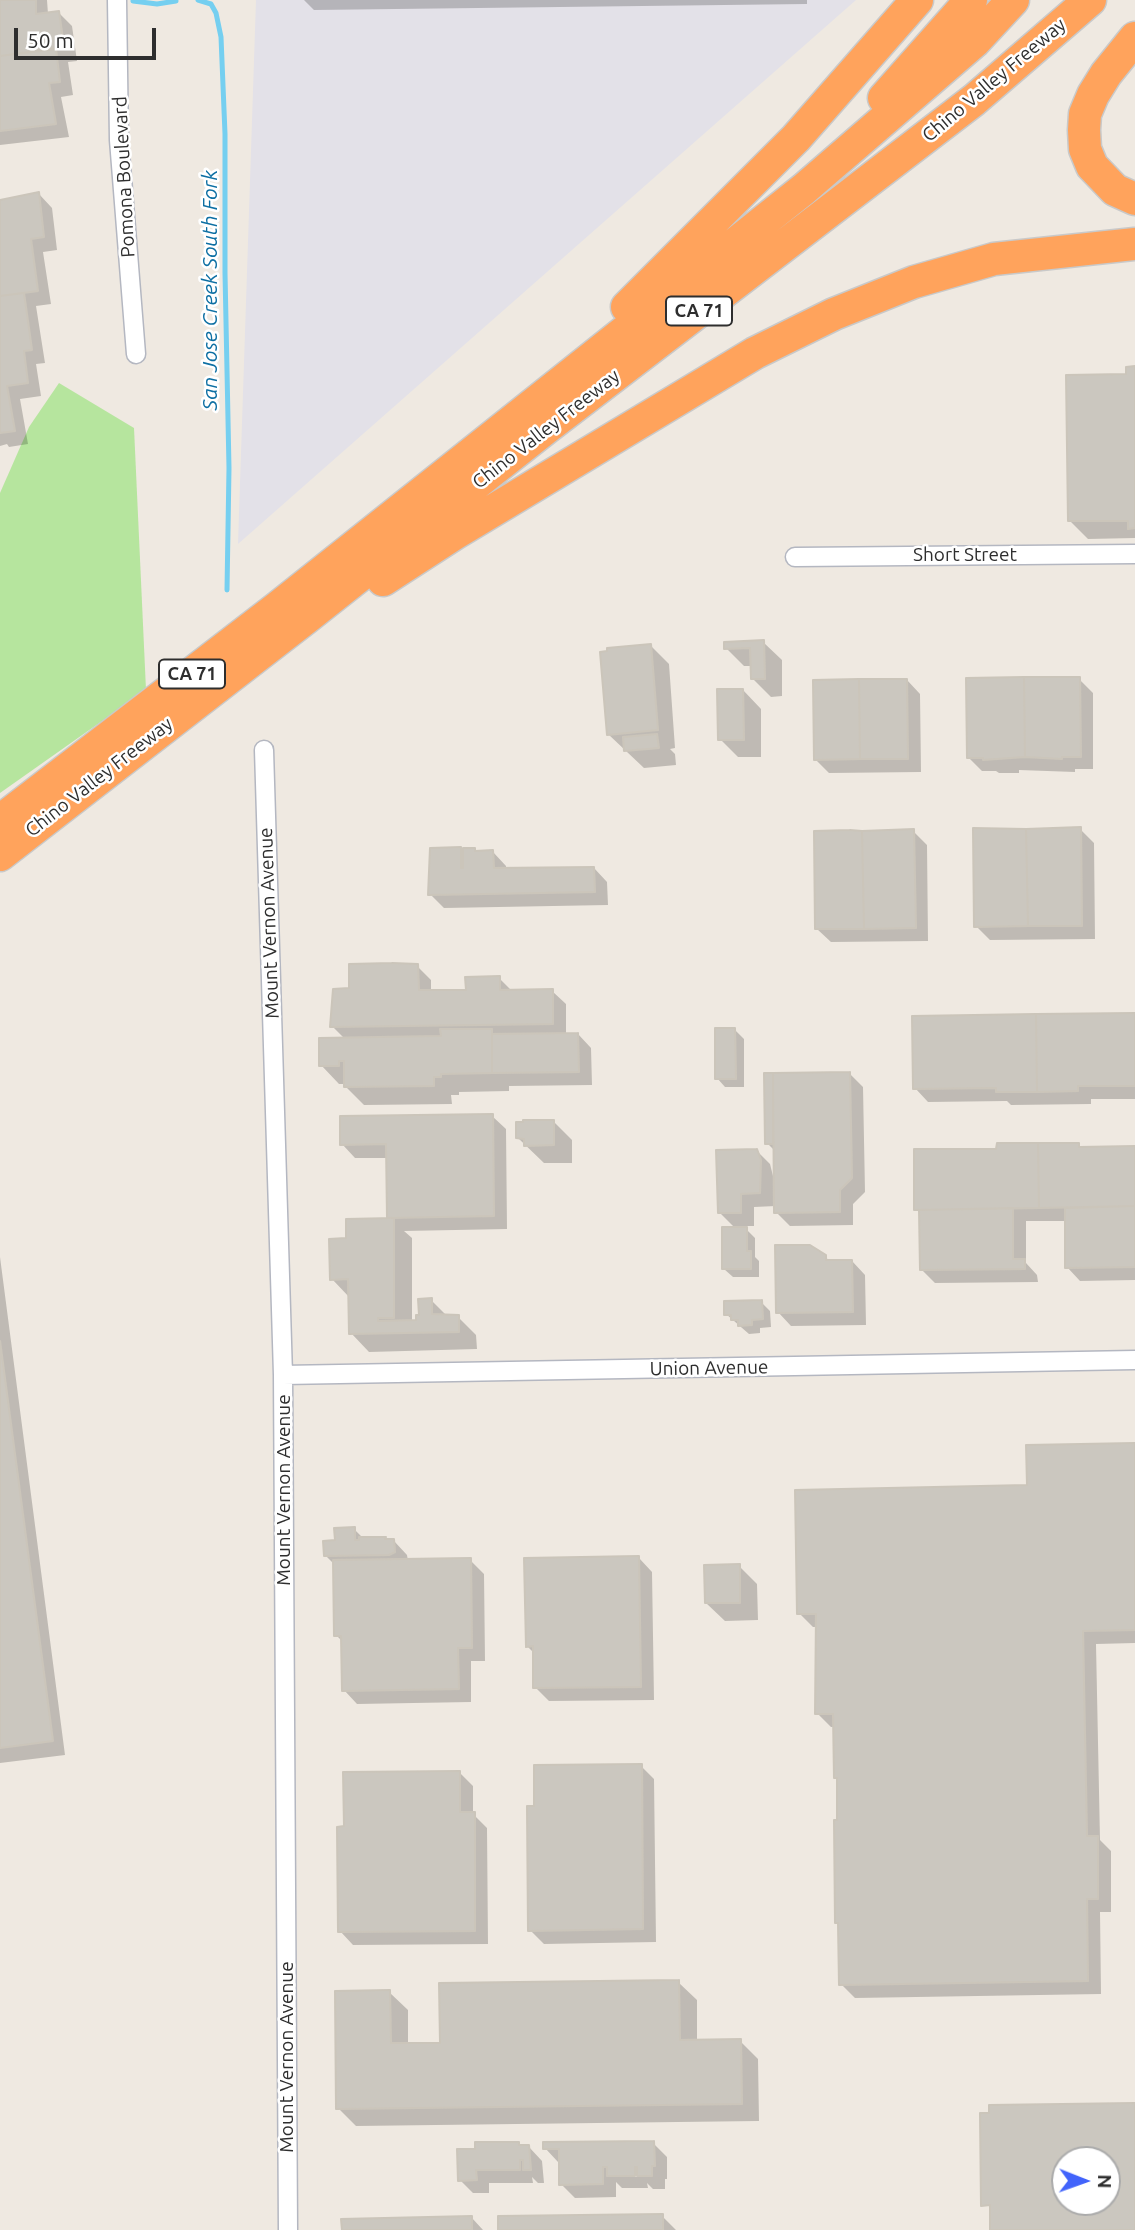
<!DOCTYPE html>
<html>
<head>
<meta charset="utf-8">
<style>
	body { margin:0 }
	#map { position:relative; width:1135px; height:2230px; overflow:hidden; background:#efe9e1; font-family:Ubuntu,sans-serif }
	canvas { display:block }
	.north { position:absolute; left:1051px; top:2146px; width:70px; height:70px; box-sizing:border-box; background:#fff; border:2px solid #ababab; border-radius:50%; rotate:91deg; font-size:19px; font-weight:700; line-height:28px; text-align:center; color:#2e2e2e }
	.north::after { content:''; display:block; margin:auto; width:24px; height:32px; background:#4264fb; clip-path:polygon(50% 0,100% 100%,50% 72%,0 100%) }
	.scale { position:absolute; left:14px; top:28px; width:142px; height:32px; box-sizing:border-box; border:4px solid #2e2e2e; border-top:0; padding-left:9px; font-size:21px; line-height:24px; white-space:nowrap; color:#2e2e2e; -webkit-text-stroke:5px #fff; paint-order:stroke }
</style>
</head>
<body>
<div id="map">
<canvas width="1135" height="2230"></canvas>
<div class="north">N</div>
<div class="scale">50 m</div>
</div>
<script>
const c = document.querySelector('canvas').getContext('2d');
c.lineJoin = 'round';
function fillPath(path, color) { c.fillStyle = color; c.fill(path, 'evenodd'); }
const toPath = rows => new Path2D(rows.map(r => 'M' + r).join(''));
function trace(path, color, width, dash) { c.strokeStyle = color; c.lineWidth = width; c.lineCap = dash ? 'butt' : 'round'; c.setLineDash(dash || []); c.stroke(path); }
function label(font, color, halo, rows, align = 'center') {
  c.font = font + ' Ubuntu,sans-serif'; c.lineWidth = 5; c.setLineDash([]); c.textBaseline = 'middle'; c.strokeStyle = halo; c.fillStyle = color; for (const [text, x, y, turn = 0] of rows) {
    c.save(); c.translate(x, y); c.rotate((+turn || 0) * Math.PI / 180); c.textAlign = isNaN(turn) ? turn : align; if (halo) c.strokeText(text, 0, 0); c.fillText(text, 0, 0); c.restore();
  }
}
const industrial = toPath([
	[256,0,856,0,238,544]
]);
const green = toPath([
	[59,383,134,428,146,690,0,793,0,493,29,427]
]);
const shadow = toPath([
	[0,0,47,0,48,14,59,13,72,26,77,61,68,62,73,95,61,97,69,137,0,145],
	[304,0,807,0,807,4,314,10],
	[39,194,52,208,57,250,43,252,51,304,36,306,45,363,36,364,41,396,20,399,28,444,9,447,7,444,0,446,0,201],
	[1135,368,1135,538,1088,539,1070,521,1128,376],
	[763,642,782,660,782,696,771,697,752,678,752,666,744,666,726,648],
	[651,646,669,664,675,748,670,749,675,754,676,765,644,768,608,734],
	[1079,679,1093,693,1093,769,1075,769,1075,772,1019,770,1019,773,999,773,996,771,982,771,968,757],
	[907,680,920,694,921,772,829,773,815,759],
	[743,690,761,709,761,757,738,757,720,739],
	[1080,829,1094,843,1095,939,990,940,976,926],
	[913,831,927,845,928,941,831,942,817,929],
	[460,849,465,854,474,850,477,852,493,852,506,866,506,870,594,868,607,882,608,905,444,908,430,894],
	[417,966,431,980,431,992,468,992,499,978,512,991,552,991,566,1004,566,1035,578,1034,591,1048,592,1085,509,1086,509,1091,459,1092,459,1095,451,1095,452,1104,364,1105,346,1087,346,1084,339,1084,321,1065,345,1039,332,1026,351,990],
	[1135,1015,1135,1099,1091,1099,1091,1104,1011,1105,1007,1101,928,1102,915,1088],
	[735,1030,744,1039,744,1087,725,1087,717,1078],
	[850,1074,863,1087,865,1192,853,1204,853,1225,790,1226,776,1212,776,1206,754,1207,754,1226,743,1226,755,1238,755,1257,759,1261,759,1277,733,1277,724,1269,736,1229,720,1213,757,1151,770,1164,774,1180,775,1151,767,1143,766,1075],
	[492,1116,506,1129,507,1229,404,1231,412,1238,412,1322,418,1322,431,1300,447,1316,458,1317,476,1335,477,1349,369,1352,351,1333,350,1298,332,1279,348,1240,392,1220,389,1217,388,1158,355,1158,342,1144],
	[554,1122,572,1140,572,1163,544,1163,518,1138],
	[1078,1144,1082,1148,1135,1148,1135,1280,1080,1281,1067,1267,1066,1221,1026,1221,1026,1263,1037,1275,1038,1282,935,1283,921,1269,921,1214,916,1209,998,1150],
	[825,1256,830,1262,852,1261,865,1275,866,1325,791,1326,778,1312],
	[0,1257,65,1755,0,1763],
	[761,1302,770,1311,771,1327,760,1328,760,1333,749,1334,726,1314],
	[1135,1445,1135,1643,1096,1644,1100,1840,1111,1851,1111,1912,1100,1912,1101,1994,855,1998,841,1984,839,1781,835,1778,835,1727,831,1727,817,1713,817,1627,813,1627,799,1613,1029,1487],
	[354,1529,364,1539,394,1541,407,1555,408,1561,470,1560,484,1574,485,1661,471,1661,471,1702,357,1704,344,1690,343,1642,336,1635,335,1565,326,1556,337,1542],
	[639,1558,652,1572,654,1700,549,1701,535,1687,534,1653,527,1646],
	[739,1566,757,1584,758,1620,725,1621,706,1603],
	[641,1766,654,1779,656,1942,544,1944,530,1930],
	[459,1772,473,1786,473,1814,487,1828,488,1944,353,1945,340,1931],
	[678,1982,697,2000,697,2041,740,2041,758,2059,759,2121,356,2126,338,2108,389,1992,408,2010,408,2045,442,2044],
	[653,2143,667,2157,667,2179,665,2179,665,2189,653,2189,647,2183,648,2188,622,2188,616,2182,616,2197,575,2198,561,2184,561,2162,558,2162,545,2148],
	[611,2174,643,2174,643,2177,615,2177],
	[519,2144,522,2147,529,2147,542,2161,544,2183,538,2183,532,2177,533,2183,489,2183,489,2193,473,2193,460,2180,477,2151],
	[662,2216,676,2230,500,2230],
	[472,2218,483,2230,343,2230]
]);
const stream = toPath([
	[198,0,211,4,216,13,221,37,225,134,225,273,229,468,227,590],
	[133,1,157,4,176,1]
]);
const building = toPath([
	[0,0,36,0,36,14,59,11,64,47,0,56,0,0],
	[56,49,60,82,49,83,56,124,0,131,0,56,56,49],
	[39,192,44,237,31,239,38,291,0,296,0,200,39,192],
	[24,293,32,350,24,351,28,383,7,386,15,431,0,433,0,296,24,293],
	[1135,366,1135,528,1128,529,1128,521,1068,521,1066,375,1126,374,1126,367,1135,366],
	[764,640,765,679,751,679,750,648,724,649,724,642,764,640],
	[651,644,658,730,607,735,600,652,607,651,607,648,651,644],
	[1024,677,1025,757,983,760,983,758,967,758,966,678,1024,677],
	[1024,677,1080,677,1081,757,1062,757,1062,759,1025,757,1024,677],
	[859,679,860,759,814,760,813,680,859,679],
	[859,679,907,679,908,759,860,759,859,679],
	[717,689,743,689,744,740,718,740,717,689],
	[657,734,659,748,624,751,623,737,657,734],
	[1081,827,1082,926,1028,926,1026,829,1081,827],
	[973,828,1026,829,1028,926,974,927,973,828],
	[914,829,916,928,864,929,862,831,914,829],
	[850,830,862,831,864,929,815,929,814,831,850,830],
	[461,847,461,868,463,868,463,848,475,848,475,851,493,850,494,868,594,867,595,892,428,895,430,848,461,847],
	[392,963,418,964,419,990,466,990,465,977,500,976,500,990,553,989,553,1024,330,1027,333,989,349,988,349,964,392,963],
	[1135,1013,1135,1086,1078,1086,1078,1091,1037,1092,1036,1014,1135,1013],
	[1036,1014,1037,1092,996,1092,996,1088,913,1089,912,1016,1036,1014],
	[715,1028,735,1028,736,1079,715,1079,715,1028],
	[440,1029,492,1029,492,1073,441,1074,441,1077,434,1077,434,1086,344,1087,344,1061,339,1061,339,1066,319,1066,319,1038,441,1036,440,1029],
	[578,1033,579,1072,492,1073,492,1034,578,1033],
	[850,1072,852,1178,840,1190,840,1212,774,1213,773,1073,850,1072],
	[764,1073,773,1073,773,1144,765,1144,764,1073],
	[493,1114,494,1216,387,1218,386,1144,340,1145,340,1116,493,1114],
	[523,1120,554,1120,554,1145,524,1146,524,1139,516,1138,516,1122,523,1122,523,1120],
	[997,1143,1038,1143,1039,1208,914,1210,914,1149,996,1149,997,1143],
	[1038,1143,1079,1143,1079,1147,1135,1146,1135,1206,1039,1208,1038,1143],
	[757,1149,761,1160,760,1193,741,1194,741,1213,718,1213,716,1150,757,1149],
	[1135,1206,1135,1267,1065,1268,1065,1208,1135,1206],
	[1013,1208,1013,1259,1025,1259,1025,1269,920,1270,919,1210,1013,1208],
	[394,1218,394,1318,378,1318,378,1321,416,1320,416,1315,419,1315,418,1299,432,1298,432,1314,459,1315,459,1332,349,1334,348,1279,330,1280,329,1239,346,1238,346,1219,394,1218],
	[722,1227,747,1227,747,1251,751,1251,751,1269,722,1269,722,1227],
	[775,1245,810,1245,826,1255,826,1260,852,1260,853,1312,776,1313,775,1245],
	[762,1300,763,1319,752,1320,752,1325,738,1326,738,1320,731,1320,731,1315,724,1315,724,1301,762,1300],
	[0,1341,53,1741,0,1748,0,1341],
	[1135,1443,1135,1630,1083,1631,1087,1836,1098,1836,1098,1899,1087,1899,1088,1981,839,1985,838,1923,835,1923,834,1820,837,1820,837,1778,834,1778,833,1714,815,1714,816,1614,797,1614,795,1490,1027,1485,1026,1445,1135,1443],
	[355,1527,355,1540,359,1540,359,1537,386,1537,385,1539,394,1539,395,1552,389,1555,324,1556,323,1541,335,1540,334,1528,355,1527],
	[639,1556,641,1687,533,1688,533,1646,526,1647,524,1558,639,1556],
	[471,1558,472,1648,458,1648,459,1689,342,1691,341,1636,334,1636,333,1560,471,1558],
	[740,1564,740,1603,705,1603,704,1565,740,1564],
	[642,1764,643,1929,528,1931,527,1806,534,1806,534,1765,642,1764],
	[460,1771,460,1812,475,1812,475,1931,338,1932,337,1827,344,1826,343,1772,460,1771],
	[679,1980,680,2040,741,2039,742,2104,336,2109,335,1991,390,1990,391,2043,440,2043,439,1983,679,1980],
	[1135,2103,1135,2230,990,2230,990,2205,981,2206,980,2113,989,2113,989,2105,1135,2103],
	[1065,2160,1107,2160,1107,2202,1065,2202,1065,2160],
	[654,2141,655,2166,652,2166,652,2176,637,2176,637,2167,635,2167,635,2176,607,2176,607,2167,603,2167,603,2184,559,2185,559,2149,543,2149,543,2142,654,2141],
	[475,2142,519,2142,519,2145,529,2145,531,2170,523,2170,523,2160,520,2160,520,2170,476,2170,477,2180,458,2181,457,2149,475,2149,475,2142],
	[663,2214,663,2230,498,2230,498,2216,663,2214],
	[472,2216,472,2230,342,2230,341,2219,472,2216]
]);
const street = toPath([
	[117,0,119,140,136,354],
	[795,557,1135,554],
	[264,750,283,1375,288,2230],
	[283,1375,1135,1360]
]);
const highway = toPath([
	[1135,38,1106,74,1093,95,1085,114,1084,130,1085,149,1092,166,1115,190,1135,199],
	[884,98,971,0],
	[627,307,796,138,917,0],
	[383,580,454,534,755,353,834,314,914,282,994,259,1135,244],
	[0,821,277,608,804,189,974,42,1013,0],
	[0,855,306,618,545,429,974,100,1090,0]
]);
const shields = [
	[699,311,66],
	[192,674,66]
];
const shieldNames = [
	["CA 71",699,311],
	["CA 71",192,674]
];
const streetNames = [
	["Chino Valley Freeway",994,80,-40],
	["Pomona Boulevard",124,177,-93],
	["Chino Valley Freeway",546,429,-38],
	["Short Street",965,555],
	["Chino Valley Freeway",99,777,-38],
	["Mount Vernon Avenue",269,923,-92],
	["Union Avenue",709,1368,-1],
	["Mount Vernon Avenue",284,1490,-90],
	["Mount Vernon Avenue",287,2057,-90]
];
const waterNames = [
	["San Jose Creek South Fork",210,290,-90]
];
fillPath(industrial, '#e3e1e8');
fillPath(green, '#b6e59e');
fillPath(shadow, '#0003');
trace(stream, '#75cff0', 5);
fillPath(building, '#cbc7bf');
trace(building, '#cbc5ba', 2);
trace(street, '#b4b7c1', 21);
trace(highway, '#c9c9c9', 35);
trace(street, '#fff', 18);
trace(highway, '#ffa35c', 32);
for (const [x, y, w] of shields) { const box = new Path2D(); box.roundRect(x - w / 2, y - 14.5, w, 29, 5); c.fillStyle = '#fff'; c.fill(box); trace(box, '#2e2e2e', 2); }
label('bold 18px', '#2e2e2e', null, shieldNames);
label('19px', '#2e2e2e', '#fff', streetNames);
label('italic 21px', '#0d6fa3', '#fff', waterNames);
</script>
</body>
</html>
